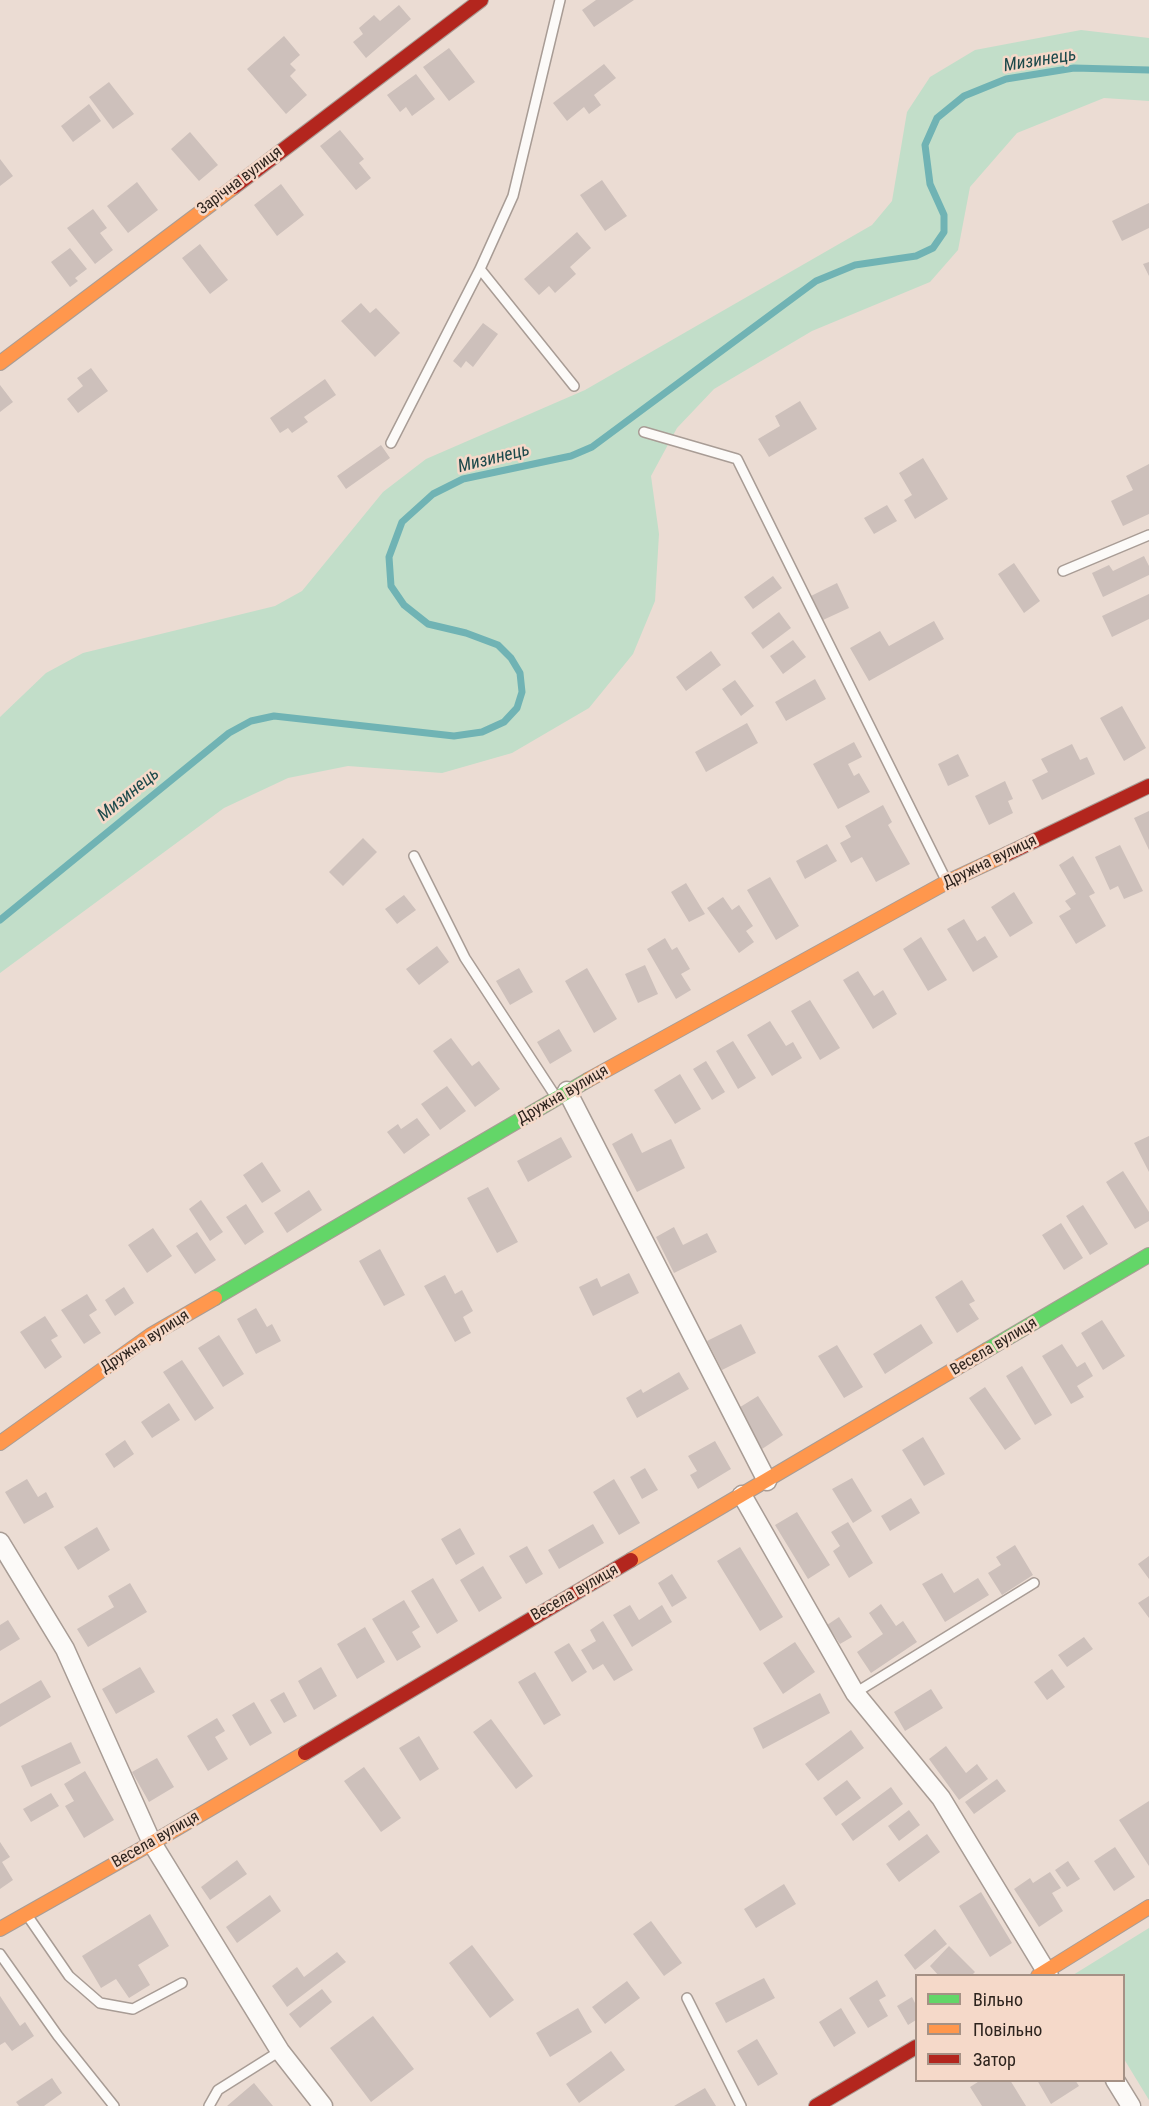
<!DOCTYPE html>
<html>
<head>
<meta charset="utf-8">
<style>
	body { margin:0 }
	#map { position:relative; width:1149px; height:2106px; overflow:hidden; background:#ebdcd3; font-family:"Roboto Condensed",sans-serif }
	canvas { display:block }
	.legend { position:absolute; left:915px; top:1974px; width:210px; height:108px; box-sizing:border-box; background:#f5d9c9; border:2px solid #a59185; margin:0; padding:8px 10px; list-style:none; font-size:18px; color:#2e241e }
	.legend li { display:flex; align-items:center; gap:12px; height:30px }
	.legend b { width:30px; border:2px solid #a59185 }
</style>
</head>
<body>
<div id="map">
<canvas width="1149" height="2106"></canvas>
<ul class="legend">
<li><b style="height:8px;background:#63d668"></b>Вільно</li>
<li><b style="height:8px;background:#ff974d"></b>Повільно</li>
<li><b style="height:8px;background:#b3261e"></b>Затор</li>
</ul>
</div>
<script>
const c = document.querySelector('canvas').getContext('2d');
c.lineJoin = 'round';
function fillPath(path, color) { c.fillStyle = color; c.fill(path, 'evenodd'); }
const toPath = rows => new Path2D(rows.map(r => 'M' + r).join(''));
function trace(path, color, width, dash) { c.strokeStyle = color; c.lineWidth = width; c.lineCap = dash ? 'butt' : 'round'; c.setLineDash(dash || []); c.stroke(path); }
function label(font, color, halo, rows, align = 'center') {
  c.font = font + ' "Roboto Condensed",sans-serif'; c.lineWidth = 5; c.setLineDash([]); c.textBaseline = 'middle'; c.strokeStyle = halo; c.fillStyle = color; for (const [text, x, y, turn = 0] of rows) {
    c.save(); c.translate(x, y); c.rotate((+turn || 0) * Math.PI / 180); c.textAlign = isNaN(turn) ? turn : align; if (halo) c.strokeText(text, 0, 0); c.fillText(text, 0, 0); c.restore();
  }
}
const green = toPath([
	[1081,30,1149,38,1149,101,1104,98,1017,133,970,187,958,250,930,282,812,331,714,389,677,428,651,476,659,534,655,601,633,654,589,708,512,753,442,773,348,766,288,778,224,808,0,973,0,717,46,673,83,653,275,606,302,591,383,492,426,459,585,390,872,225,892,201,907,112,930,77,975,50],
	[1149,1928,1149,2100,1124,2059,1124,1976,1073,1975]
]);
const stream = toPath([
	[0,920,229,733,251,721,274,716,454,736,482,732,504,722,517,708,522,692,520,673,511,658,498,645,466,633,428,624,404,605,391,586,389,557,402,522,433,494,463,479,571,456,592,447,816,281,855,265,916,256,933,248,944,232,944,215,930,184,925,145,937,118,964,96,1006,79,1074,68,1149,70]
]);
const building = toPath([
	[596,0,634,0,594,27,582,10],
	[399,5,411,19,366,58,353,42,363,34,359,28,374,15,380,21],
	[284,36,300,55,290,64,296,70,290,76,307,95,286,114,247,69],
	[449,48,475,82,449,101,423,67],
	[604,64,616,78,594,95,601,105,589,114,584,107,567,121,553,103],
	[416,74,435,99,412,116,406,107,400,112,387,95],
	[109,82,134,114,113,129,89,97],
	[89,104,101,121,73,142,61,126],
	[340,130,364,159,359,163,371,178,356,190,320,146],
	[190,132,218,165,199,181,171,149],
	[0,159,13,176,0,186],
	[602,180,627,216,605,231,580,195],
	[137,182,158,210,128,233,107,206],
	[281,184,304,215,277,236,254,205],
	[1149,203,1149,228,1122,241,1112,221],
	[93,209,107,228,100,233,113,250,95,264,67,228],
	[577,232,591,248,570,267,576,274,555,293,549,286,539,295,524,279],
	[200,244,228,280,210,294,182,258],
	[70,248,87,269,75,278,78,281,70,287,51,262],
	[1149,262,1149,276,1143,264],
	[361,303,370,313,376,308,400,333,375,357,341,321],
	[483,323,498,334,473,367,466,361,461,368,453,361],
	[91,368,108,391,78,413,67,399,83,386,77,378],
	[325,379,336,395,304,417,308,422,292,433,288,428,280,433,270,418],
	[0,385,13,402,0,412],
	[800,401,817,429,769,457,758,439,780,426,775,416],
	[381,445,390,458,346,489,337,476],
	[923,458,948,499,915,519,904,500,912,495,899,473],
	[1149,464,1149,514,1123,526,1111,501,1133,490,1126,476],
	[887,505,897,521,874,534,864,518],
	[1144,556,1149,566,1149,575,1103,597,1092,573,1109,565,1113,571],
	[1014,563,1040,601,1024,613,998,574],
	[773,576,782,588,753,609,744,597],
	[837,583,849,608,823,620,811,596],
	[1149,594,1149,619,1112,637,1102,616],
	[779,612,791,628,763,649,751,633],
	[934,621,944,639,869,681,850,648,880,631,889,646],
	[793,640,806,657,783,674,770,656],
	[711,651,721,665,686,691,676,677],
	[815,679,826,699,786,721,775,702],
	[735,680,754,706,741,716,722,689],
	[1122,706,1146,748,1124,761,1100,718],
	[747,723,758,743,706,772,695,752],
	[854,742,862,757,848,764,854,776,859,773,870,792,838,809,813,764],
	[1072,744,1080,760,1087,757,1095,774,1042,800,1032,780,1048,772,1041,759],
	[958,754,969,776,948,786,938,764],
	[1005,781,1013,799,1008,801,1013,813,989,825,975,796],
	[883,805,892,822,888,825,910,864,876,882,862,857,851,863,840,843,851,837,845,826],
	[1149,811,1149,850,1134,818],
	[363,838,377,852,343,886,329,872],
	[827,844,837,861,805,879,796,861],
	[1120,845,1143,891,1124,899,1118,886,1110,890,1095,857],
	[1073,856,1095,893,1089,896,1106,926,1076,944,1059,916,1071,909,1065,901,1076,894,1059,865],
	[770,877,799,926,776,940,747,890],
	[686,883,705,914,689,922,671,892],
	[1014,892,1033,923,1010,937,991,907],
	[404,895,416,910,397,924,385,909],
	[723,897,732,910,739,905,753,926,746,931,754,942,739,953,707,908],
	[964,919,977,941,985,936,998,957,973,972,947,929],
	[921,937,947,980,928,991,903,949],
	[665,938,672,950,677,947,690,969,681,974,691,990,676,999,647,949],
	[437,946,449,962,419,985,406,969],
	[645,965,658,994,638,1003,625,974],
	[519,968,533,992,510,1005,496,981],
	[587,968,617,1019,594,1033,565,981],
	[858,971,874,996,883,990,897,1014,873,1029,843,980],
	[810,1000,840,1048,820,1060,791,1011],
	[770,1021,786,1046,793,1042,802,1058,772,1076,747,1035],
	[559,1029,572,1051,550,1064,537,1042],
	[451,1038,472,1066,479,1061,500,1089,475,1107,433,1051],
	[733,1041,756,1078,738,1089,716,1051],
	[706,1061,725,1092,712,1100,693,1069],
	[680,1074,701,1109,675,1124,654,1090],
	[447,1086,466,1111,440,1130,421,1104],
	[417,1118,430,1135,404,1154,387,1132,398,1124,401,1129],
	[632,1133,642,1153,671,1139,685,1168,637,1192,612,1144],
	[1149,1136,1149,1172,1134,1143],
	[561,1137,572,1157,528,1182,517,1161],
	[262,1162,281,1191,262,1203,243,1175],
	[1123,1171,1149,1212,1149,1221,1135,1229,1106,1182],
	[488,1187,518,1242,497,1253,467,1198],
	[309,1190,322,1210,287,1233,274,1213],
	[201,1200,223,1232,210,1241,189,1209],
	[246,1204,264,1232,245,1245,226,1217],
	[1083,1205,1108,1244,1090,1255,1066,1216],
	[1061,1223,1083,1258,1064,1270,1042,1235],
	[674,1227,683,1245,707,1233,717,1252,674,1273,656,1237],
	[153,1228,172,1256,147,1273,128,1245],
	[197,1232,216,1260,195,1274,176,1246],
	[380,1249,405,1295,384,1306,359,1261],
	[629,1273,639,1293,593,1316,579,1287,597,1278,601,1287],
	[445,1275,455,1294,462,1290,473,1311,463,1317,471,1333,455,1342,424,1286],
	[962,1280,975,1301,969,1304,979,1319,957,1333,935,1297],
	[124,1287,134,1303,115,1316,105,1300],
	[87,1294,97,1310,89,1315,101,1333,84,1344,61,1310],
	[256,1308,267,1327,272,1324,281,1341,256,1354,237,1319],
	[45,1316,58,1336,51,1340,62,1357,45,1369,20,1332],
	[1102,1320,1125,1356,1103,1370,1081,1333],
	[741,1324,756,1353,722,1370,707,1341],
	[921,1324,933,1343,885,1374,873,1354],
	[219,1335,244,1374,223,1387,198,1348],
	[1062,1344,1077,1367,1085,1362,1093,1376,1077,1386,1084,1397,1071,1404,1042,1356],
	[837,1345,863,1387,844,1398,818,1356],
	[182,1360,214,1408,195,1421,163,1372],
	[1022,1366,1052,1415,1035,1425,1006,1376],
	[679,1372,689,1389,637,1418,626,1398,641,1389,643,1393],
	[985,1387,1021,1439,1005,1450,969,1398],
	[758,1396,783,1435,762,1449,737,1409],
	[169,1403,180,1420,152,1438,141,1422],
	[923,1437,945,1474,924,1486,902,1450],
	[125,1440,134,1454,114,1468,105,1454],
	[715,1441,731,1469,698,1489,690,1475,697,1471,688,1456],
	[645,1468,658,1490,642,1499,630,1477],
	[852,1478,872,1511,853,1523,832,1489],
	[27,1479,38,1497,46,1492,54,1507,24,1524,5,1492],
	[614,1479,640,1523,619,1535,593,1492],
	[911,1498,920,1513,890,1531,881,1516],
	[797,1512,830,1565,808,1579,775,1525],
	[848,1522,873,1563,849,1578,833,1551,840,1546,831,1532],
	[593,1524,604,1543,559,1569,548,1550],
	[97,1527,110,1550,78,1570,64,1547],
	[460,1528,475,1554,456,1565,441,1539],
	[1015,1545,1033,1575,1002,1595,988,1573,1001,1565,996,1557],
	[527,1546,543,1574,526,1584,509,1556],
	[740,1547,783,1617,760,1631,717,1561],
	[1149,1556,1149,1579,1138,1564],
	[483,1566,502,1598,479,1612,460,1580],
	[942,1573,954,1593,978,1578,989,1595,945,1622,922,1584],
	[672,1574,687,1598,672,1607,658,1583],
	[433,1578,458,1621,437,1634,411,1591],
	[130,1583,147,1612,88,1647,77,1629,114,1607,108,1596],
	[1149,1596,1149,1618,1138,1603],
	[404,1600,420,1627,412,1632,421,1647,397,1661,372,1619],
	[881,1604,896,1626,903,1621,917,1642,871,1673,857,1652,883,1634,869,1613],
	[630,1605,639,1620,662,1605,672,1622,632,1647,613,1615],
	[839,1617,852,1637,840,1644,827,1625],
	[8,1620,20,1639,0,1651,0,1625],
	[603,1621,633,1670,614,1681,603,1664,593,1670,581,1650,596,1641,590,1630],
	[365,1627,385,1662,357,1679,337,1644],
	[1084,1637,1093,1649,1067,1667,1058,1655],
	[795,1642,815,1672,783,1694,763,1663],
	[569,1643,587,1672,572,1682,554,1652],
	[140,1667,155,1692,116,1714,102,1689],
	[321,1667,337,1696,314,1710,298,1681],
	[1052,1669,1065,1687,1047,1700,1034,1682],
	[535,1672,561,1715,544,1725,518,1682],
	[41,1680,51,1697,0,1727,0,1704],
	[931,1689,943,1708,905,1731,894,1712],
	[284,1692,297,1716,284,1723,270,1700],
	[820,1693,830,1713,763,1749,753,1728],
	[254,1702,272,1733,250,1746,232,1715],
	[217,1718,225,1731,215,1737,228,1759,208,1771,187,1736],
	[491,1719,533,1776,516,1789,473,1732],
	[851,1730,864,1748,818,1781,805,1764],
	[419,1736,439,1769,420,1781,399,1748],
	[71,1742,81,1763,31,1787,21,1766],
	[946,1746,966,1773,977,1764,988,1779,959,1800,929,1759],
	[157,1758,174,1787,149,1802,132,1772],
	[364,1767,401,1818,381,1832,344,1781],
	[85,1771,114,1820,84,1838,65,1806,74,1801,64,1784],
	[997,1779,1006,1791,974,1814,965,1802],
	[847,1780,861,1798,836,1816,823,1798],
	[891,1787,903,1804,853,1841,841,1824],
	[51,1793,59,1806,31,1822,23,1809],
	[1149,1801,1149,1866,1119,1820],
	[909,1810,920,1825,899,1841,888,1826],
	[927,1834,940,1852,899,1882,886,1864],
	[0,1842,10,1857,2,1862,13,1880,0,1889],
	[1115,1847,1135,1877,1114,1891,1094,1861],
	[237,1860,247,1874,210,1900,201,1887],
	[1068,1861,1080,1879,1067,1887,1055,1870],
	[1050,1872,1061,1888,1052,1893,1063,1911,1039,1927,1014,1889,1030,1878,1033,1883],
	[784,1884,796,1904,756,1928,744,1909],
	[981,1892,1012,1943,990,1957,959,1906],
	[270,1895,281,1911,237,1943,226,1927],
	[150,1914,169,1946,138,1965,150,1985,129,1998,116,1979,101,1988,82,1956],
	[651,1921,682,1963,664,1976,633,1934],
	[935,1929,947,1944,915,1970,904,1955],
	[472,1945,514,2000,490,2018,449,1963],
	[949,1946,975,1972,971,1976,939,1976,930,1966],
	[337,1952,346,1962,287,2007,272,1986,297,1967,304,1977],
	[764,1978,775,1998,726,2023,715,2003],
	[877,1980,886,1996,879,2000,888,2016,868,2028,849,1998],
	[627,1981,640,1998,605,2024,592,2007],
	[322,1989,332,2002,300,2028,289,2014],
	[0,1996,20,2026,25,2022,34,2036,12,2051,5,2042,0,2045],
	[912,1997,916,2005,916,2020,908,2025,897,2006],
	[578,2008,592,2032,550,2057,536,2033],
	[841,2008,856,2033,834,2047,819,2022],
	[373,2016,414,2069,371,2102,330,2048],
	[757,2039,778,2074,758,2086,737,2051],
	[611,2051,625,2070,579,2103,566,2084],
	[52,2078,62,2093,44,2106,19,2106,16,2102],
	[981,2080,1010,2080,1026,2106,982,2106,970,2087],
	[1037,2080,1075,2080,1079,2086,1051,2104],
	[254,2083,273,2106,227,2106],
	[705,2088,716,2106,674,2106]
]);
const lane = toPath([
	[480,269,574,386],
	[644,432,737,459,946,880],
	[391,443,480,269,513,196,560,0],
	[1063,571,1149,535],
	[414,856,465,958,554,1094],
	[855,1693,1034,1583],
	[27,1915,69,1976,100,2003,133,2009,182,1983],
	[0,1954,58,2036,114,2106],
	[687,1998,741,2106],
	[209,2106,218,2090,280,2051]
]);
const street = toPath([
	[567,1091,767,1481],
	[742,1495,855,1693,941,1798,1049,1976],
	[0,1542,65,1649,152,1843,280,2051,323,2106],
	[1115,2080,1131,2106]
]);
const fast = toPath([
	[215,1298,588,1080],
	[987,1350,1149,1255]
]);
const slow = toPath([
	[0,363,234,187],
	[588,1080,947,882,1007,854],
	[0,1443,151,1335,215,1298],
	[631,1560,987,1350],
	[0,1929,152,1843,305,1753],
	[1038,1976,1149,1907]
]);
const jam = toPath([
	[234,187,481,0],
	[1007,854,1149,786],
	[305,1753,631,1560],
	[816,2106,916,2047]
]);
const streetNames = [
	["Зарічна вулиця",240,181,-37],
	["Дружна вулиця",990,862,-26],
	["Дружна вулиця",563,1095,-30],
	["Дружна вулиця",145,1342,-33],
	["Весела вулиця",994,1347,-31],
	["Весела вулиця",575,1593,-30],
	["Весела вулиця",156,1840,-30]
];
const waterNames = [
	["Мизинець",1040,61,-9],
	["Мизинець",494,459,-14],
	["Мизинець",129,795,-39]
];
fillPath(green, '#c2dec9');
trace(stream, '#70b3b4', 7);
fillPath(building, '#cdc0bb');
trace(lane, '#a89c95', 12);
trace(street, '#a89c95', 21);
trace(fast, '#a89c95', 16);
trace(slow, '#a89c95', 16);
trace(jam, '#a89c95', 16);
trace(lane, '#fcfaf8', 9);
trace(street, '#fcfaf8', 18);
trace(fast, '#63d668', 14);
trace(slow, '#ff974d', 14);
trace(jam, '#b3261e', 14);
label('16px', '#2e241e', '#f5d9c9', streetNames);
label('italic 18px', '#1c494b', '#f5d9c9', waterNames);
</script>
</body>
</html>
